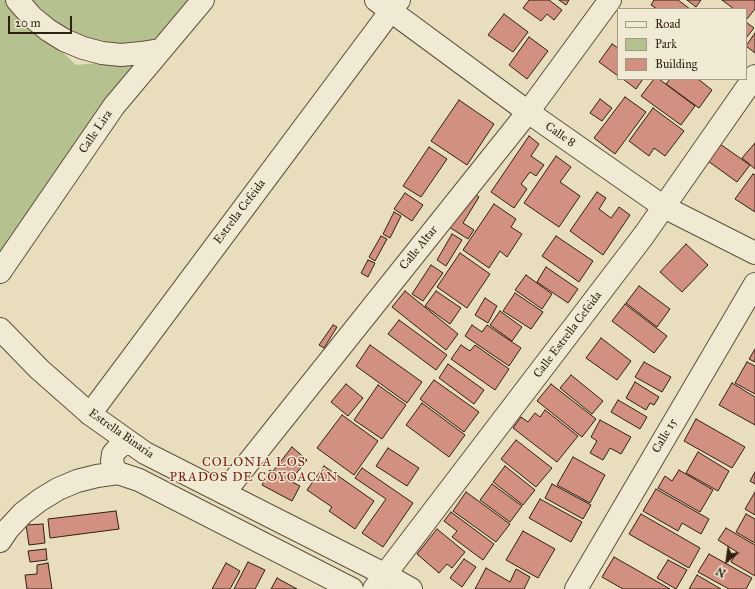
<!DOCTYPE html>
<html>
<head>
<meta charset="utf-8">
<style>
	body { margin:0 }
	#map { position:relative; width:755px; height:589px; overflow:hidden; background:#e8debd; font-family:"IM FELL Great Primer",serif }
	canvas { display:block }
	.legend { position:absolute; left:617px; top:8px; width:130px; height:72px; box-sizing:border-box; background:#f0ead4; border:1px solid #a49986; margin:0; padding:5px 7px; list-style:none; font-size:12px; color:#312012 }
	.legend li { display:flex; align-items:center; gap:8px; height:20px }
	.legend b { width:20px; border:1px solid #a49986 }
	.north { position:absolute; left:707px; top:541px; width:40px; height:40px; -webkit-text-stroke:3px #f0ead4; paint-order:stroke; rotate:209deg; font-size:11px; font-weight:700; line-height:16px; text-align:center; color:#312012 }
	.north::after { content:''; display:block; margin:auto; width:14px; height:18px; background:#312012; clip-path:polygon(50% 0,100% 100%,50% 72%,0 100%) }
	.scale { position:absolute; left:8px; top:16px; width:64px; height:18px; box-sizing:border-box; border:2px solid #312012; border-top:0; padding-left:5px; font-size:12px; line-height:14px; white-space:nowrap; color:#312012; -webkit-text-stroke:3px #f0ead4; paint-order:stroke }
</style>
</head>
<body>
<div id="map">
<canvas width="755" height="589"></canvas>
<ul class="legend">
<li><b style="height:5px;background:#f0ead4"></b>Road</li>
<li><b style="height:11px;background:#b6c190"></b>Park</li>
<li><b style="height:11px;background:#d29080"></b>Building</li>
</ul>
<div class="north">N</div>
<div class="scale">20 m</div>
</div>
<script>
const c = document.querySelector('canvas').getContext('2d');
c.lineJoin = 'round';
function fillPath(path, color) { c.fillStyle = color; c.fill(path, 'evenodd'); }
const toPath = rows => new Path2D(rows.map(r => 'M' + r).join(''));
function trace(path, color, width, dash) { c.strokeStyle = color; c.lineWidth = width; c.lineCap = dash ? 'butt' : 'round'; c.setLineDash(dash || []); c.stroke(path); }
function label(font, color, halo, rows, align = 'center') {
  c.font = font + ' "IM FELL Great Primer",serif'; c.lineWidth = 3; c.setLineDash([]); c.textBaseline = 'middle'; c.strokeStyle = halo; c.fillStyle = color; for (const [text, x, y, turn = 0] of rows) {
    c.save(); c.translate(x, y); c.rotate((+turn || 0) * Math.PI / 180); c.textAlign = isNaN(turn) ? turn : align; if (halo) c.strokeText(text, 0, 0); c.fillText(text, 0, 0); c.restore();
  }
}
const green = toPath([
	[0,0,12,0,21,13,76,65,142,59,0,267],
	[31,0,199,0,166,37,151,43,82,43,62,32,46,13]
]);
const building = toPath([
	[529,0,549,0,562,10,554,20,547,14,541,21,523,8,529,0],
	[559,0,569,0,566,5,559,0],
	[654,0,678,0,690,9,657,9,651,5,654,0],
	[687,0,701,0,696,7,687,0],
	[722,0,755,0,755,9,747,19,746,18,746,9,734,9,722,0],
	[504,14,528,32,513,52,488,35,504,14],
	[746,22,754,28,746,38,746,22],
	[755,33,755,53,746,46,755,33],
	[529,37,548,51,527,79,509,65,529,37],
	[612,44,618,48,618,76,599,62,612,44],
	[623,79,643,79,636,89,623,79],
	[654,79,659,79,695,106,681,125,641,96,654,79],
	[670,79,698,79,712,90,699,108,666,84,670,79],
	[625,97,646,112,615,154,594,138,625,97],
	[600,99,612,108,602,121,590,113,600,99],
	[459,100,494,124,467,165,431,141,459,100],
	[653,108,684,131,665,156,654,148,649,156,629,141,653,108],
	[529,136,539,144,531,156,544,165,536,176,530,172,521,184,527,189,514,208,491,192,529,136],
	[755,143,755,169,742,158,755,143],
	[720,144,750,165,737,182,708,161,720,144],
	[429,147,447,159,421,197,403,186,429,147],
	[556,156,571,167,560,182,580,196,559,227,524,203,556,156],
	[753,174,755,175,755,212,735,199,753,174],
	[472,192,479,197,463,223,474,230,468,239,449,227,472,192],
	[597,192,606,198,599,209,611,218,619,207,630,215,603,255,570,231,597,192],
	[405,193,423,205,412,221,394,209,405,193],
	[494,204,516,219,511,227,522,234,507,257,500,251,489,268,463,250,494,204],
	[394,212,401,216,390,238,383,234,394,212],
	[452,234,462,240,446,266,437,260,452,234],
	[381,236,387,239,375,261,369,257,381,236],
	[556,236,593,261,579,282,542,256,556,236],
	[686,244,708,265,682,292,660,272,686,244],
	[460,253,490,274,467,308,437,287,460,253],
	[368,260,375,263,368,277,361,273,368,260],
	[431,265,443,273,423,301,412,294,431,265],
	[546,267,578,289,568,303,537,282,546,267],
	[526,275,552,294,542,309,515,290,526,275],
	[639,286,670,309,657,327,626,303,639,286],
	[405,291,458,334,446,350,392,307,405,291],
	[436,291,461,308,450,324,425,306,436,291],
	[515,293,543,312,531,329,503,311,515,293],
	[485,298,497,306,488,323,475,315,485,298],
	[625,304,667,336,654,353,612,321,625,304],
	[500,311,522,327,512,341,490,325,500,311],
	[399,320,447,355,436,370,388,334,399,320],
	[333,325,337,327,324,348,319,345,333,325],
	[472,325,482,332,487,325,521,348,509,366,465,336,472,325],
	[601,338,631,361,617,380,586,358,601,338],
	[370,345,422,382,407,403,356,366,370,345],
	[461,345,470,351,475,345,509,369,495,390,451,359,461,345],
	[755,349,755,362,749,359,755,349],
	[644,362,671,377,662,392,635,377,644,362],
	[747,362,755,366,755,394,735,383,747,362],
	[448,364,484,390,474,404,439,378,448,364],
	[571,375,603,401,592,414,560,388,571,375],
	[434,380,479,412,464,432,420,399,434,380],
	[635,382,659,397,654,405,650,403,646,410,626,398,635,382],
	[732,383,755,397,755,425,719,405,732,383],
	[346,384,363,398,348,416,331,402,346,384],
	[551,384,596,419,582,437,537,401,551,384],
	[378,385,406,405,382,439,354,420,378,385],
	[618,400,647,417,640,429,611,412,618,400],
	[422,403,465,435,449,457,406,425,422,403],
	[545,410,578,436,557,462,513,428,521,417,528,422,535,413,540,417,545,410],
	[342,415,378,441,354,475,317,448,342,415],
	[696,419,745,447,732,468,684,441,696,419],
	[600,420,631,437,621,454,610,448,603,460,590,453,597,441,591,437,600,420],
	[516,440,552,468,536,487,501,459,516,440],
	[292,447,307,460,290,481,300,486,292,501,262,485,270,470,273,471,292,447],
	[388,448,419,468,407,486,376,466,388,448],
	[698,452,729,471,718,491,686,473,698,452],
	[573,457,605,475,590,503,557,485,573,457],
	[324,466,374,501,355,529,329,511,332,507,307,490,324,466],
	[505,466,535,490,523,505,493,482,505,466],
	[362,468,413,503,383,547,362,533,386,499,355,478,362,468],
	[679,470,713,490,700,512,658,488,665,476,672,481,679,470],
	[755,472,755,484,750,481,755,472],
	[492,484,522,506,510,522,480,500,492,484],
	[552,484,591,505,583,519,545,498,552,484],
	[656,489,709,519,701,534,682,523,678,531,643,511,656,489],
	[466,492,510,524,496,542,453,511,466,492],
	[755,492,755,515,745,509,755,492],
	[540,499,582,522,571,542,529,518,540,499],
	[116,511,119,529,50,538,48,519,116,511],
	[451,512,494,544,483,560,452,537,457,531,444,521,451,512],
	[641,514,700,548,689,568,629,534,641,514],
	[746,514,755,519,755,543,736,532,746,514],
	[43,524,45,543,29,545,26,525,43,524],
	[726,528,755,545,755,576,731,562,737,552,718,540,726,528],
	[437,529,465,552,452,568,447,564,439,573,417,554,437,529],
	[523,531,555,549,538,578,506,560,523,531],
	[46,549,47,560,30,562,28,551,46,549],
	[709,554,752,578,746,589,729,589,698,572,709,554],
	[614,557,670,589,623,589,602,577,614,557],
	[464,559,476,567,462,587,450,578,464,559],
	[668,560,687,570,676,589,657,578,668,560],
	[248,562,265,570,255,589,234,589,248,562],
	[48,563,52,589,27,589,25,575,37,574,37,565,48,563],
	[226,563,240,571,230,589,212,589,226,563],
	[486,568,510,582,516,569,530,577,524,589,475,589,486,568],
	[697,575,721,589,689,589,697,575],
	[277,578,297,589,271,589,277,578]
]);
const minor = toPath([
	[17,0,32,17,48,30,64,40,83,48,102,53,121,55,141,53,160,50],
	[376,0,528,112,664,207,755,253],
	[0,272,114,106,203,0],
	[90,414,399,0],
	[224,493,528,112,610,0],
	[374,589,644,235,755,76],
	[576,589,755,284]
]);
const tertiary = toPath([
	[0,329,39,369,90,414,145,453,386,575,411,589],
	[118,473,114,468,112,461,113,454,118,448,124,444,132,444],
	[0,541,8,529,23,513,40,500,58,489,77,481,97,476,118,473,139,480,352,589]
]);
const streetNames = [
	["Calle Lira",96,132,-56],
	["Calle 8",560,135,35],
	["Estrella Cefeida",240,212,-53],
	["Calle Altar",419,248,-51],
	["Calle Estrella Cefeida",568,335,-53],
	["Estrella Binaria",121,434,35],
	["Calle 15",665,436,-60]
];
const neighbourhoodNames = [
	["COLONIA LOS",254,463],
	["PRADOS DE COYOACÁN",254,478]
];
fillPath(green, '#b6c190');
fillPath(building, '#d29080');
trace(building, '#312012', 1);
trace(minor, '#5f503d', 24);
trace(tertiary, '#5f503d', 24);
trace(minor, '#f0ead4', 22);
trace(tertiary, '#f0ead4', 22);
label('12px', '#312012', '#f0ead4', streetNames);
c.letterSpacing = '1px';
label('13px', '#7a1f14', '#f0ead4', neighbourhoodNames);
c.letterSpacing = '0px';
</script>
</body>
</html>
